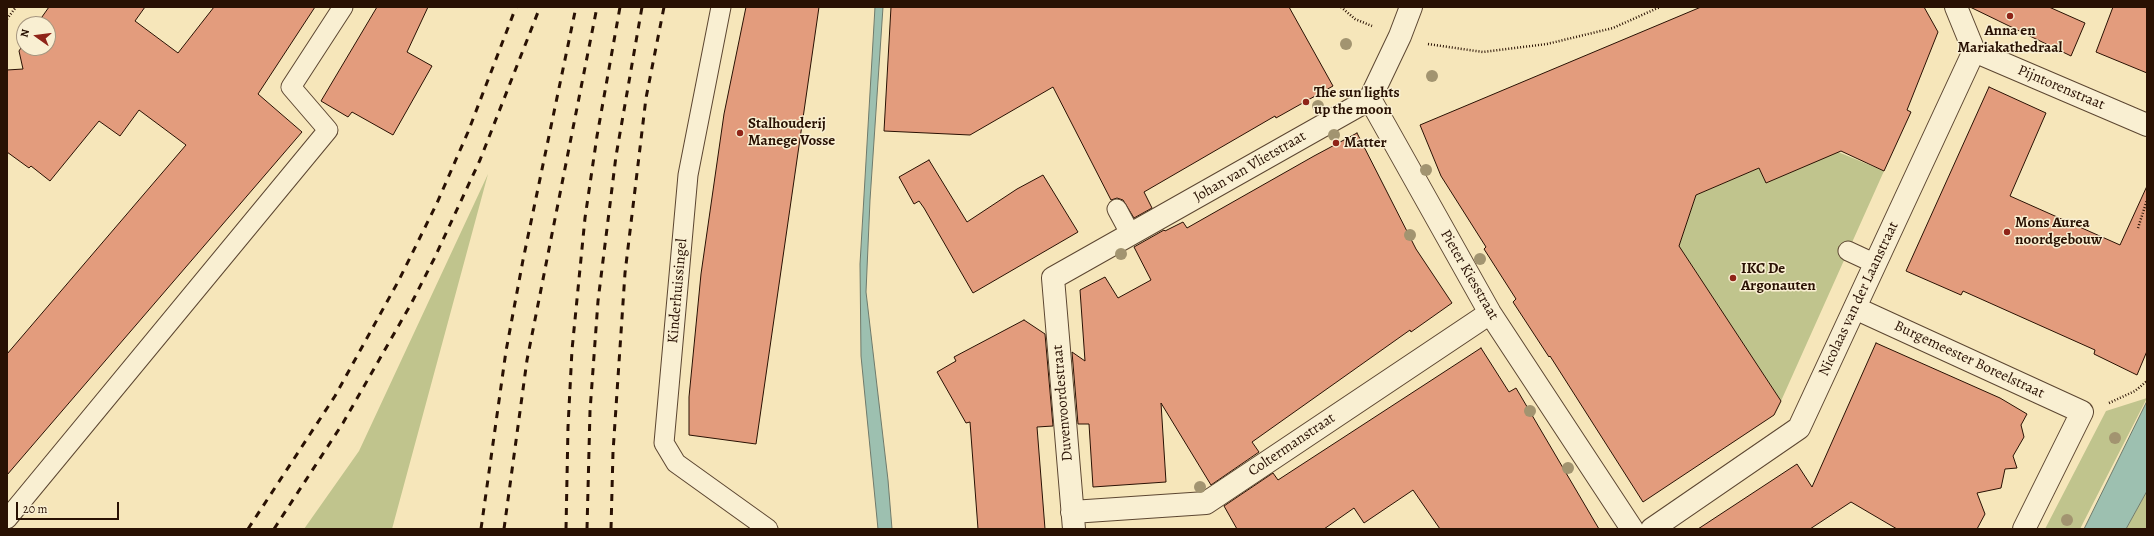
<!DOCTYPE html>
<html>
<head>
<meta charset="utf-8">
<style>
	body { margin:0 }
	#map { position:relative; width:2154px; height:536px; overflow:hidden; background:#f6e6ba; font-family:Alegreya,serif }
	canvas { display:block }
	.frame { position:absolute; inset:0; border:8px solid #291103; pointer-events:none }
	.north { position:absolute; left:16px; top:16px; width:40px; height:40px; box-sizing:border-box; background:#f9efd2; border:1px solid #a6967f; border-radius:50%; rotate:284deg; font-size:11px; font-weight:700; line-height:16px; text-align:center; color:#291103 }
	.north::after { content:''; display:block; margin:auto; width:14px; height:18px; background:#8f2418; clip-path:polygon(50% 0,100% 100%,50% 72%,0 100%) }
	.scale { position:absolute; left:16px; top:502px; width:103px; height:18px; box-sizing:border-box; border:2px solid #291103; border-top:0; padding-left:5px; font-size:12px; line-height:14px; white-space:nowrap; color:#291103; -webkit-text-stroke:3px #f9efd2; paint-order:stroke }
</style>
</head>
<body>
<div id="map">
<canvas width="2154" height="536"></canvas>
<div class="frame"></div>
<div class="north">N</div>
<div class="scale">20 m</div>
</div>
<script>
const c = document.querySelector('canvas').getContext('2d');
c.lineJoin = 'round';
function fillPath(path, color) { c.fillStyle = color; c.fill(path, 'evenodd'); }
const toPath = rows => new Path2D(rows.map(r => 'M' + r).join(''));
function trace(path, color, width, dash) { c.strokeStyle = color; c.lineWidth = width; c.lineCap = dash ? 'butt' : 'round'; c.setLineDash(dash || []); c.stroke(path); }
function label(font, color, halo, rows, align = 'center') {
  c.font = font + ' Alegreya,serif'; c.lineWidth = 3; c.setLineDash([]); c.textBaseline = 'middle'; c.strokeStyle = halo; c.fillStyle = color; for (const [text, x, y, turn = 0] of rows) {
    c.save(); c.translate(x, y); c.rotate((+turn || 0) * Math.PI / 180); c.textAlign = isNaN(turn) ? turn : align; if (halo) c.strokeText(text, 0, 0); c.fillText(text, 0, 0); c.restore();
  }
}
const green = toPath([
	[1831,149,1884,171,1781,401,1679,246,1696,195,1759,168,1766,183,1808,165,1811,155],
	[488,174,392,529,304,529,359,451],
	[2147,398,2080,529,2045,529,2106,411],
	[2147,491,2147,529,2126,529,2130,522]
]);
const water = toPath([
	[875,7,883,7,870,200,866,292,888,480,892,529,878,529,861,356,860,264,875,7],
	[2147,401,2147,491,2126,529,2084,529,2147,401]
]);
const building = toPath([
	[49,7,145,7,135,21,178,53,214,7,315,7,258,94,302,132,7,475,7,354,186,145,139,110,120,136,99,121,50,181,31,166,29,168,7,152,7,70,23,69,19,51,24,43,24,48,48,48,48,24,37,24,49,7],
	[377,7,428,7,407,52,432,66,393,135,352,112,348,117,321,101,377,7],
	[746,7,819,7,756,444,689,435,689,397,701,274,724,114,746,7],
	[891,7,1289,7,1333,86,1276,118,1275,116,1144,192,1152,208,1134,218,1123,200,1117,198,1111,200,1053,87,970,135,884,131,891,7],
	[1701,7,1924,7,1938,32,1907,110,1911,112,1884,171,1841,151,1766,183,1759,168,1696,195,1679,246,1781,401,1774,415,1643,502,1550,356,1549,357,1513,302,1516,299,1484,249,1486,247,1441,176,1420,125,1701,7],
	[1970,7,2049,7,2085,23,2071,56,1970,7],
	[2113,7,2147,7,2147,73,2096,52,2113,7],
	[1989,87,2046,113,2010,196,2120,245,2147,186,2147,351,2137,375,2094,354,2095,350,1963,291,1961,295,1906,271,1989,87],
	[1357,133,1416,249,1452,303,1411,332,1410,330,1252,442,1259,452,1211,485,1161,403,1166,482,1093,487,1089,424,1078,424,1072,352,1085,361,1080,290,1105,277,1118,298,1151,280,1134,247,1164,230,1165,231,1183,222,1187,228,1314,156,1357,133],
	[929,160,967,222,1017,189,1043,175,1078,232,973,293,924,208,919,201,914,204,899,177,929,160],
	[1024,320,1045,334,1053,426,1037,427,1045,529,978,529,970,422,966,423,937,372,956,361,954,357,1024,320],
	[1876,343,2000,398,2027,414,2021,425,2024,437,2013,456,2017,468,2005,469,2001,488,1977,493,1985,514,1977,529,1897,529,1851,502,1810,529,1698,529,1797,464,1812,487,1876,343],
	[1481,348,1509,392,1516,388,1599,529,1440,529,1413,490,1364,523,1354,508,1324,529,1237,529,1224,506,1273,473,1278,480,1481,348]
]);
const path = toPath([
	[1341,7,1355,19,1372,26],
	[7,19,16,7],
	[1428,44,1483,52,1547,44,1613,28,1660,7],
	[2138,228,2147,200],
	[2109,403,2135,391,2147,381]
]);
const service = toPath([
	[721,7,688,175,664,443,676,463,768,529],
	[1117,209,1131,235],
	[1848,251,1876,264],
	[7,519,328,130,291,87,343,7]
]);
const minor = toPath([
	[1974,51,2147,125],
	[1370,99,1490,313,1632,529],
	[1370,99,1400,36,1411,7],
	[1855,308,2082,412,2024,529],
	[1072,512,1206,503,1490,313],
	[1074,529,1053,278,1370,99],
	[1652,529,1799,428,1974,51,1956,7]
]);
const rail = toPath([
	[248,529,335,396,399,280,437,203,468,132,516,7],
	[274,529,343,423,411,304,434,259,480,160,540,7],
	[481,529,506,351,523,260,576,7],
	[504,529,527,360,597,7],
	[566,529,568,427,572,350,585,218,597,136,620,7],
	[587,529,590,411,598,301,616,156,642,7],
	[611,529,613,452,625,273,646,98,664,7]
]);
const trees = [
	[1346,44],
	[1432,76],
	[1318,106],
	[1334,135],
	[1426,170],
	[1410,235],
	[1121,254],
	[1480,259],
	[1530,411],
	[2115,438],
	[1568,468],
	[1200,487],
	[2067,520]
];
const markers = [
	[2010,16,4,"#8f2418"],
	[1306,102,4,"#8f2418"],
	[740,133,4,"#8f2418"],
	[1336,143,4,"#8f2418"],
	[2007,232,4,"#8f2418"],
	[1733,278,4,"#8f2418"]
];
const poiNames = [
	["Anna en",2010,31,"center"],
	["Mariakathedraal",2010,48,"center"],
	["The sun lights",1314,93],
	["up the moon",1314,110],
	["Stalhouderij",748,124],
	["Manege Vosse",748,141],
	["Matter",1344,143],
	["Mons Aurea",2015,223],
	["noordgebouw",2015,240],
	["IKC De",1741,269],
	["Argonauten",1741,286]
];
const streetNames = [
	["Pijntorenstraat",2061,88,23],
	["Johan van Vlietstraat",1250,167,-30],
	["Pieter Kiesstraat",1469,275,60],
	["Kinderhuissingel",678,291,-85],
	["Nicolaas van der Laanstraat",1859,299,-65],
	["Burgemeester Boreelstraat",1969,360,25],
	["Duvenvoordestraat",1063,403,-95],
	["Coltermanstraat",1292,445,-34]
];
fillPath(green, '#c0c48d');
fillPath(water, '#9dc0b0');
trace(water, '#6f7a6b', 1);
fillPath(building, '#e39c7d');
trace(building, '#291103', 1);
trace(service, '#5c4631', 21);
trace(minor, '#5c4631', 24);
trace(path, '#291103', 2.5, [1, 2]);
trace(service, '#f9efd2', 19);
trace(minor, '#f9efd2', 22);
trace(rail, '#291103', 3, [7, 7]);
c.fillStyle = '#a29470';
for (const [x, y] of trees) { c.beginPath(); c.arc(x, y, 6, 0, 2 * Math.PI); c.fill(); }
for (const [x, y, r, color] of markers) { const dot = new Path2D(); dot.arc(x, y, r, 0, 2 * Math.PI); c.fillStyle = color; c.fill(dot); trace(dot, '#f9efd2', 1.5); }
label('bold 15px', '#291103', '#f9efd2', poiNames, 'left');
label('15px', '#291103', '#f9efd2', streetNames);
</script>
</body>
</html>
